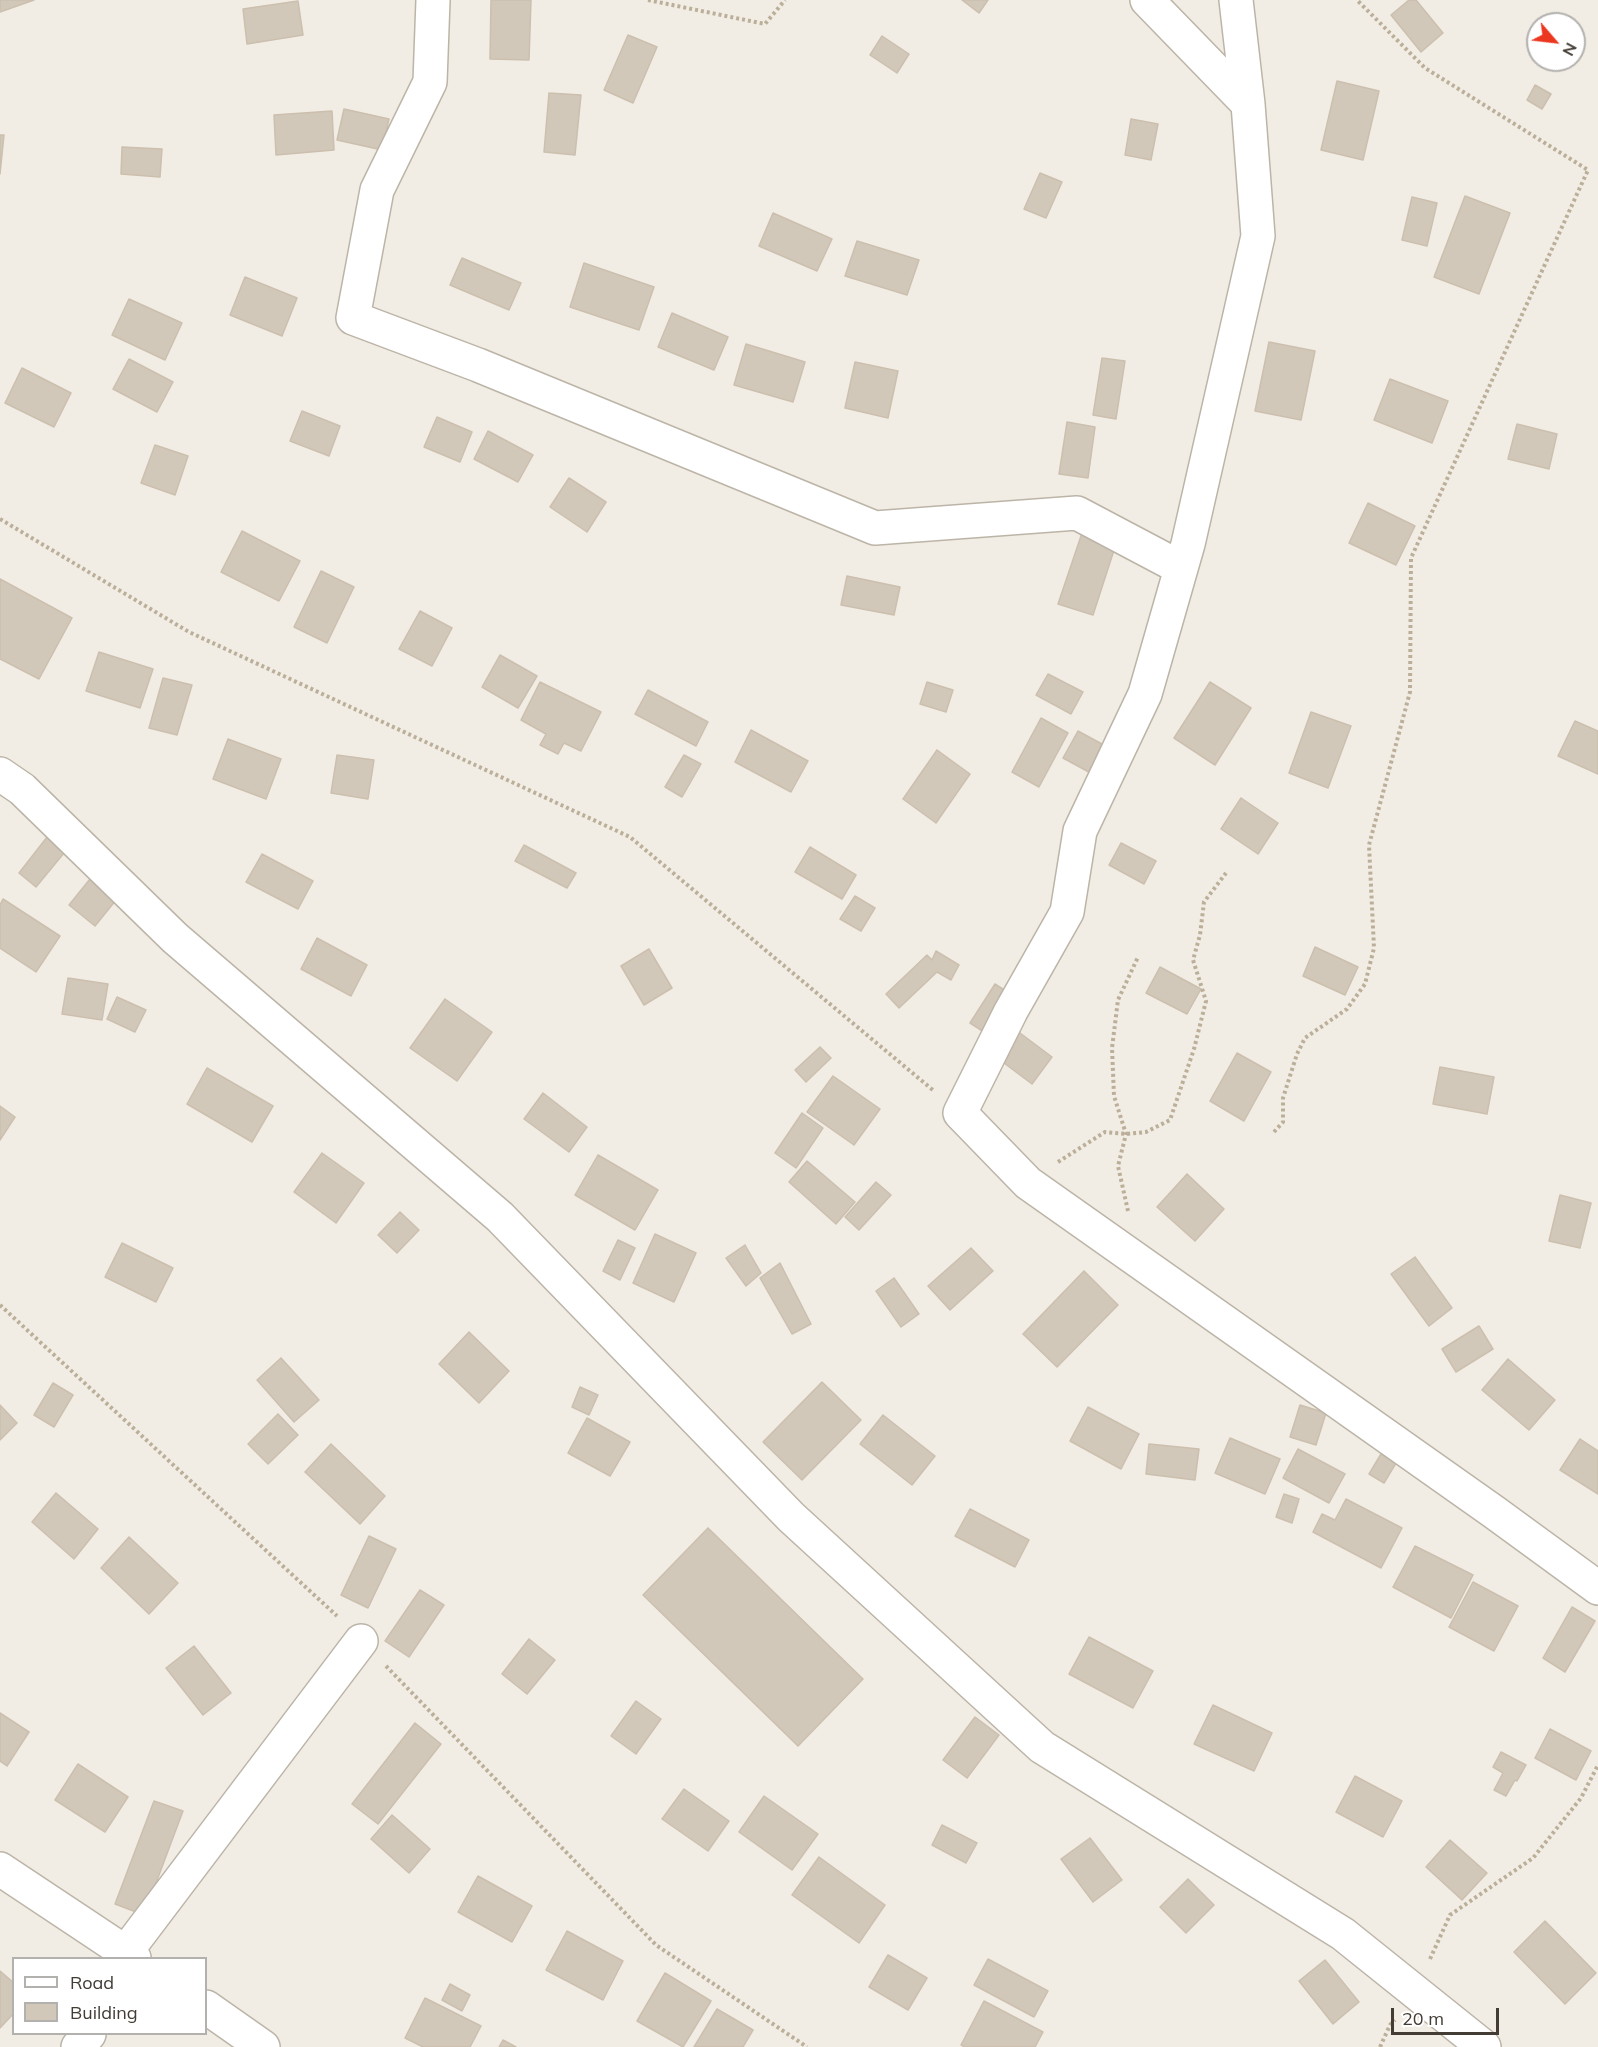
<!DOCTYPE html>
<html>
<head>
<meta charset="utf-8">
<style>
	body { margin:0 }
	#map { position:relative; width:1598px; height:2047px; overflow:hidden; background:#f1ede4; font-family:Mulish,sans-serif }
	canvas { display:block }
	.legend { position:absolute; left:12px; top:1957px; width:195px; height:78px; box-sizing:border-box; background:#fff; border:2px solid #b3b1ae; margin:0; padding:8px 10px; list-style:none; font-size:18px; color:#423c34 }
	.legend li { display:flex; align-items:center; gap:12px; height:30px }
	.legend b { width:30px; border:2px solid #b3b1ae }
	.north { position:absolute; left:1526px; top:12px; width:60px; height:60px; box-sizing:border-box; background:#fff; border:2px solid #b3b1ae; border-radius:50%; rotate:118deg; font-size:16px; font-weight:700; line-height:24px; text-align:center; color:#423c34 }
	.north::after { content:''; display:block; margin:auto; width:21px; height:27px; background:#ec3720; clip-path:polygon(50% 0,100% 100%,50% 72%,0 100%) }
	.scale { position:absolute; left:1391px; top:2008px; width:108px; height:27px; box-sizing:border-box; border:3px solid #423c34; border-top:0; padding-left:8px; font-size:18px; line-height:21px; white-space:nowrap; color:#423c34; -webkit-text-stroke:4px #fff; paint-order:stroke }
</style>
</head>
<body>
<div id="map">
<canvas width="1598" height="2047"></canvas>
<ul class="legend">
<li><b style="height:8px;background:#fff"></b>Road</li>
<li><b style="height:16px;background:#d2c8ba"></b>Building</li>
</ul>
<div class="north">N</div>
<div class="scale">20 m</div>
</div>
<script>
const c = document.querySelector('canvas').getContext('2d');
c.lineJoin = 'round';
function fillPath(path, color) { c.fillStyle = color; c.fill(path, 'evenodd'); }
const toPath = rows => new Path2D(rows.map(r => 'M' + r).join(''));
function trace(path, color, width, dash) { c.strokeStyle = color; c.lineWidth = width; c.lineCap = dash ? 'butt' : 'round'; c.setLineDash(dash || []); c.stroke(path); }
const building = toPath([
	[0,0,34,0,0,12,0,0],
	[491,0,531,0,529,60,490,59,491,0],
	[962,0,988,0,979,13,962,0],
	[1409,0,1416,0,1443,33,1421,52,1391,15,1409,0],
	[298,1,303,35,247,44,243,9,298,1],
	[628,35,657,47,633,103,604,90,628,35],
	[882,36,909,54,897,73,870,55,882,36],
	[1337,81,1379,91,1363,160,1321,150,1337,81],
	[1535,85,1551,94,1542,109,1527,100,1535,85],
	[549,93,581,95,575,155,544,152,549,93],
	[344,109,389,119,382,150,337,140,344,109],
	[332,111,334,150,276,155,274,115,332,111],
	[1131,119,1158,124,1151,160,1125,155,1131,119],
	[0,135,4,135,0,174,0,135],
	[122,147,162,149,160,177,121,174,122,147],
	[1040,173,1062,182,1046,218,1024,209,1040,173],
	[1465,196,1510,213,1479,294,1434,277,1465,196],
	[1412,197,1437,203,1427,246,1402,240,1412,197],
	[773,213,832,239,817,271,759,246,773,213],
	[857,241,919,260,907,295,845,276,857,241],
	[462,258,521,283,509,310,450,285,462,258],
	[584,263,654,287,639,330,570,307,584,263],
	[245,277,297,298,282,336,230,315,245,277],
	[129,299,182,323,165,360,112,335,129,299],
	[672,313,728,337,714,370,658,347,672,313],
	[1269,342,1315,351,1301,420,1255,411,1269,342],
	[746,344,805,362,793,402,734,385,746,344],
	[1102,358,1125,361,1116,419,1093,415,1102,358],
	[129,359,173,382,157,412,113,389,129,359],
	[855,362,898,371,888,418,845,408,855,362],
	[22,368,71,393,54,427,5,403,22,368],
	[1390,379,1448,401,1432,443,1374,420,1390,379],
	[302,411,340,426,329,456,290,441,302,411],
	[437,417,472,432,460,462,424,447,437,417],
	[1067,422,1095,427,1088,478,1059,474,1067,422],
	[1517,424,1557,434,1549,469,1508,459,1517,424],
	[488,431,533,455,518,482,474,459,488,431],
	[155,445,188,456,175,495,141,483,155,445],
	[569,478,606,502,587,532,550,507,569,478],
	[1368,503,1415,526,1396,565,1349,543,1368,503],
	[242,531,300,561,279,601,221,572,242,531],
	[1082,533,1116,544,1093,615,1058,604,1082,533],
	[321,571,354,587,327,643,294,627,321,571],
	[847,576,900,587,894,615,841,605,847,576],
	[0,579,72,618,39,679,0,659,0,579],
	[420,611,452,628,432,666,399,649,420,611],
	[99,652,153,669,140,708,86,691,99,652],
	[500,655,537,676,518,708,482,687,500,655],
	[1048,674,1083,692,1071,714,1036,695,1048,674],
	[163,678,192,685,177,735,149,728,163,678],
	[540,682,601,712,581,751,564,743,558,754,540,745,546,734,521,720,540,682],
	[927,682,953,690,946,712,920,704,927,682],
	[1210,682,1251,708,1215,765,1174,738,1210,682],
	[648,690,708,722,696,746,635,714,648,690],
	[1311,712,1351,726,1328,788,1289,773,1311,712],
	[1041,718,1068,733,1039,787,1012,772,1041,718],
	[1575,721,1598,731,1598,774,1558,756,1575,721],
	[751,730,808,761,791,792,735,762,751,730],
	[1078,731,1113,750,1098,777,1063,758,1078,731],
	[228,739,281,759,266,799,213,779,228,739],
	[937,750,970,774,936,823,903,799,937,750],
	[337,755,374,760,368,799,331,793,337,755],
	[684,755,701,764,682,797,665,787,684,755],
	[1241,798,1278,823,1258,854,1221,829,1241,798],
	[51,832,69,847,36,887,19,873,51,832],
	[1121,843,1156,861,1144,884,1109,865,1121,843],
	[524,845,576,873,567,888,515,861,524,845],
	[810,847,856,875,842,899,795,872,810,847],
	[262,854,313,881,298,909,246,882,262,854],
	[90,879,116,900,95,926,69,905,90,879],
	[855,896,875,908,861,931,840,919,855,896],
	[3,899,60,936,36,972,0,948,0,905,3,899],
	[317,938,367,965,351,996,301,969,317,938],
	[1315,947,1358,967,1345,995,1303,976,1315,947],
	[649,949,672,988,644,1005,621,966,649,949],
	[936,951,959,965,951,980,937,972,899,1008,886,994,927,955,932,960,936,951],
	[1160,967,1201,989,1187,1014,1146,993,1160,967],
	[68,978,108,984,102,1020,62,1014,68,978],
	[995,984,1009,993,984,1032,970,1023,995,984],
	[117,997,146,1010,135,1032,107,1019,117,997],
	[445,999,492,1032,457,1081,410,1048,445,999],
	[1016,1030,1052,1057,1032,1084,996,1057,1016,1030],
	[820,1047,831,1058,806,1082,795,1070,820,1047],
	[1237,1053,1271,1072,1244,1121,1210,1101,1237,1053],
	[1440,1067,1494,1077,1487,1114,1433,1104,1440,1067],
	[207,1068,273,1106,252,1142,187,1104,207,1068],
	[833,1076,880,1109,854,1145,807,1112,833,1076],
	[543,1093,587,1127,569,1152,524,1119,543,1093],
	[0,1106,15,1117,0,1140,0,1106],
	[802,1113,823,1128,796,1168,775,1153,802,1113],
	[322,1153,364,1183,336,1223,294,1192,322,1153],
	[598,1155,658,1190,635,1230,575,1195,598,1155],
	[807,1161,855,1202,836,1224,789,1182,807,1161],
	[1187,1174,1224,1209,1195,1241,1157,1207,1187,1174],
	[876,1182,891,1195,859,1230,845,1217,876,1182],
	[1560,1195,1591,1203,1580,1248,1549,1241,1560,1195],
	[400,1212,419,1230,397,1253,378,1235,400,1212],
	[655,1234,696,1253,674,1302,633,1283,655,1234],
	[618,1240,635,1248,620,1280,603,1271,618,1240],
	[122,1243,173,1268,156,1302,105,1277,122,1243],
	[745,1245,761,1273,746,1286,726,1258,745,1245],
	[971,1248,993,1271,950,1310,928,1286,971,1248],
	[1415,1257,1452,1308,1429,1326,1391,1274,1415,1257],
	[780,1263,811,1324,792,1334,760,1278,780,1263],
	[1084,1271,1118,1305,1057,1367,1023,1334,1084,1271],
	[894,1278,919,1314,901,1327,876,1291,894,1278],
	[1479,1326,1493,1349,1456,1372,1442,1349,1479,1326],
	[469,1332,509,1371,479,1403,439,1364,469,1332],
	[281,1358,319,1400,294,1422,257,1380,281,1358],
	[1508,1359,1555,1400,1529,1430,1482,1390,1508,1359],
	[822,1382,861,1420,802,1480,763,1442,822,1382],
	[53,1383,73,1395,54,1427,34,1415,53,1383],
	[580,1387,598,1395,589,1415,572,1407,580,1387],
	[0,1405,17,1423,0,1440,0,1405],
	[1300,1405,1326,1413,1316,1445,1290,1437,1300,1405],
	[1088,1407,1139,1434,1121,1469,1070,1441,1088,1407],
	[278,1414,298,1435,268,1464,248,1444,278,1414],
	[883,1415,935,1456,912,1485,860,1444,883,1415],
	[587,1418,630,1442,610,1476,568,1453,587,1418],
	[1230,1438,1280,1459,1265,1494,1215,1473,1230,1438],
	[1580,1439,1598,1451,1598,1494,1560,1470,1580,1439],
	[331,1444,385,1496,360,1524,305,1472,331,1444],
	[1149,1444,1199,1449,1195,1480,1146,1474,1149,1444],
	[1298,1449,1345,1474,1329,1503,1283,1478,1298,1449],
	[1381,1454,1396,1463,1384,1483,1369,1474,1381,1454],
	[56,1493,98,1529,74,1559,32,1522,56,1493],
	[1284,1494,1299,1499,1292,1523,1276,1517,1284,1494],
	[1346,1499,1402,1528,1381,1568,1313,1532,1322,1514,1335,1520,1346,1499],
	[970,1509,1029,1540,1015,1567,955,1536,970,1509],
	[708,1528,863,1679,798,1746,643,1595,708,1528],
	[369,1536,396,1549,368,1608,341,1595,369,1536],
	[129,1537,178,1583,149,1614,101,1568,129,1537],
	[1415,1546,1473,1575,1451,1618,1393,1587,1415,1546],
	[1473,1582,1518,1606,1494,1651,1449,1627,1473,1582],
	[420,1590,444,1605,409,1657,385,1641,420,1590],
	[1572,1607,1595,1621,1565,1672,1543,1658,1572,1607],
	[1089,1637,1153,1671,1133,1708,1069,1674,1089,1637],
	[529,1639,555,1660,527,1694,502,1674,529,1639],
	[194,1646,231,1693,203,1715,166,1668,194,1646],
	[636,1701,661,1719,636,1754,611,1736,636,1701],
	[1213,1705,1272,1733,1254,1771,1194,1744,1213,1705],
	[0,1713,29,1732,7,1766,0,1761,0,1713],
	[975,1717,999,1735,967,1778,943,1760,975,1717],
	[415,1723,441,1744,378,1824,352,1804,415,1723],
	[1550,1729,1591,1751,1576,1780,1535,1758,1550,1729],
	[1501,1752,1526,1765,1517,1781,1515,1780,1506,1796,1494,1790,1503,1773,1493,1767,1501,1752],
	[78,1764,128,1797,105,1832,55,1800,78,1764],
	[1355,1776,1402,1801,1383,1837,1336,1812,1355,1776],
	[684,1789,729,1821,708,1851,662,1819,684,1789],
	[764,1796,818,1834,792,1870,739,1832,764,1796],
	[154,1801,183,1811,144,1915,115,1904,154,1801],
	[392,1815,430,1849,409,1873,371,1839,392,1815],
	[942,1825,977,1843,966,1863,932,1845,942,1825],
	[1090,1838,1122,1880,1093,1902,1061,1859,1090,1838],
	[1450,1840,1487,1873,1462,1900,1426,1867,1450,1840],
	[819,1857,885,1905,859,1943,792,1895,819,1857],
	[478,1876,532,1906,512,1942,458,1912,478,1876],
	[1188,1879,1214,1905,1186,1933,1160,1907,1188,1879],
	[1545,1921,1596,1973,1565,2004,1514,1952,1545,1921],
	[567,1931,623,1961,603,2000,546,1970,567,1931],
	[888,1955,927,1978,908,2010,869,1987,888,1955],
	[988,1959,1048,1991,1034,2017,974,1985,988,1959],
	[1325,1960,1359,2002,1333,2024,1299,1981,1325,1960],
	[0,1971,14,1983,14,2013,0,2028,0,1971],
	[665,1973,711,2001,683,2047,637,2021,665,1973],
	[450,1984,470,1995,462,2011,442,2000,450,1984],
	[425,1998,481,2026,470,2047,423,2047,405,2038,425,1998],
	[984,2001,1043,2032,1035,2047,965,2047,961,2045,984,2001],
	[717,2009,753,2030,743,2047,694,2047,717,2009],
	[503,2040,516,2047,499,2047,503,2040]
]);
const path = toPath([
	[648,0,765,24,785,0],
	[0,519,189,632,630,837,934,1091],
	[1274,1132,1283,1122,1283,1098,1297,1054,1305,1038,1347,1009,1365,984,1374,948,1369,845,1410,692,1411,558,1588,170,1425,68,1357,0],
	[1058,1162,1105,1132,1126,1134,1146,1132,1170,1120,1194,1049,1206,1001,1193,960,1200,935,1204,902,1226,873],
	[1128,1211,1118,1166,1126,1134,1114,1096,1112,1048,1118,1000,1138,957],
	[0,1305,337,1616],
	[386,1666,656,1945,807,2047],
	[1430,1959,1450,1915,1533,1858,1581,1798,1598,1765],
	[1380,2047,1390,2025,1395,2020]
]);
const minor = toPath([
	[433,0,430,82,377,190,353,318,478,365,875,528,1077,513,1181,568],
	[1147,0,1248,104,1258,236,1188,544,1145,694,1080,831,1067,912,1011,1011,960,1113,1028,1183,1494,1512,1598,1588],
	[1236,0,1248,104],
	[0,774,22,789,175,938,500,1217,791,1517,1042,1747,1343,1934,1484,2047],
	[0,1869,134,1958],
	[125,1953,361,1641],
	[206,2007,263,2047],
	[78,2047,89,2034]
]);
fillPath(building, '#d2c8ba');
trace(building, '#ccbfae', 1.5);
trace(minor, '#bcb4a7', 36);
trace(path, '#bcaf9a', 4, [3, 3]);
trace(minor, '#fff', 33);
</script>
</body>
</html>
